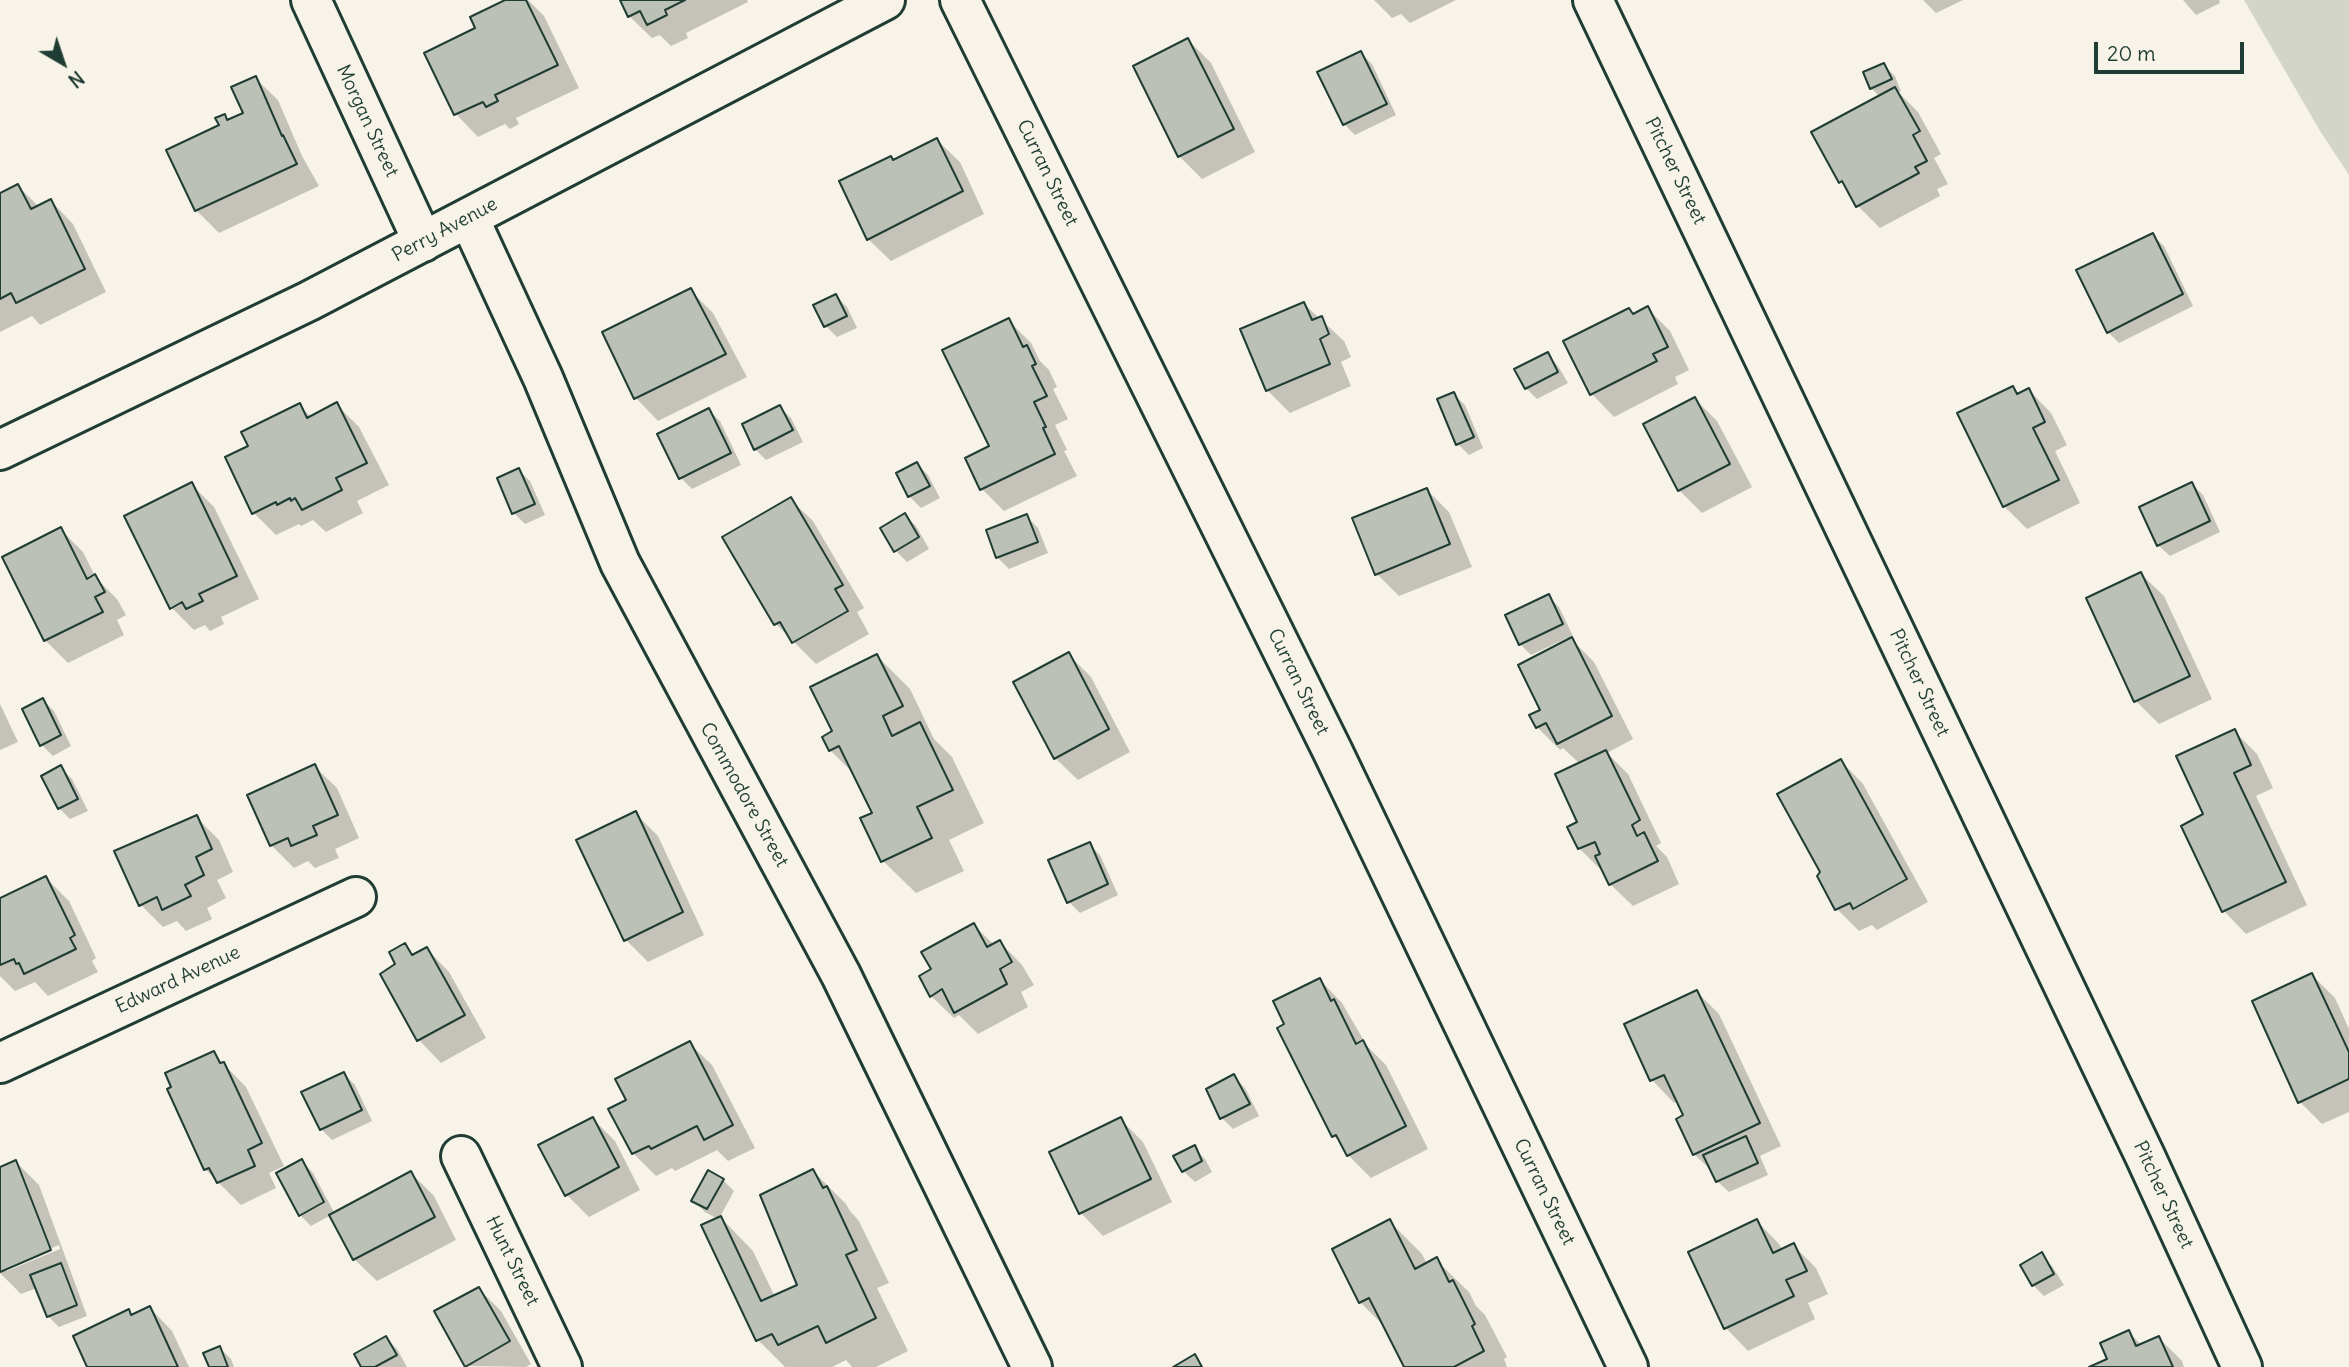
<!DOCTYPE html>
<html>
<head>
<meta charset="utf-8">
<style>
	body { margin:0 }
	#map { position:relative; width:2349px; height:1367px; overflow:hidden; background:#f7f3e8; font-family:Delius,sans-serif }
	canvas { display:block }
	.north { position:absolute; left:28px; top:28px; width:70px; height:70px; -webkit-text-stroke:5px #f7f3e8; paint-order:stroke; rotate:141deg; font-size:19px; font-weight:700; line-height:28px; text-align:center; color:#1f3d34 }
	.north::after { content:''; display:block; margin:auto; width:24px; height:32px; background:#1f3d34; clip-path:polygon(50% 0,100% 100%,50% 72%,0 100%) }
	.scale { position:absolute; left:2094px; top:42px; width:150px; height:32px; box-sizing:border-box; border:4px solid #1f3d34; border-top:0; padding-left:9px; font-size:21px; line-height:24px; white-space:nowrap; color:#1f3d34; -webkit-text-stroke:5px #f7f3e8; paint-order:stroke }
</style>
</head>
<body>
<div id="map">
<canvas width="2349" height="1367"></canvas>
<div class="north">N</div>
<div class="scale">20 m</div>
</div>
<script>
const c = document.querySelector('canvas').getContext('2d');
c.lineJoin = 'round';
function fillPath(path, color) { c.fillStyle = color; c.fill(path, 'evenodd'); }
const toPath = rows => new Path2D(rows.map(r => 'M' + r).join(''));
function trace(path, color, width, dash) { c.strokeStyle = color; c.lineWidth = width; c.lineCap = dash ? 'butt' : 'round'; c.setLineDash(dash || []); c.stroke(path); }
function label(font, color, halo, rows, align = 'center') {
  c.font = font + ' Delius,sans-serif'; c.lineWidth = 7; c.setLineDash([]); c.textBaseline = 'middle'; c.strokeStyle = halo; c.fillStyle = color; for (const [text, x, y, turn = 0] of rows) {
    c.save(); c.translate(x, y); c.rotate((+turn || 0) * Math.PI / 180); c.textAlign = isNaN(turn) ? turn : align; if (halo) c.strokeText(text, 0, 0); c.fillText(text, 0, 0); c.restore();
  }
}
const green = toPath([
	[2244,0,2349,0,2349,175,2320,131]
]);
const shadow = toPath([
	[509,0,528,0,544,16,579,88,516,118,519,124,510,129,505,124,478,137,456,114],
	[622,0,747,0,748,2,686,33,688,38,671,46,660,35,652,38,629,16],
	[1374,0,1456,0,1410,23,1401,14,1392,18],
	[1923,0,1963,0,1936,13],
	[2183,0,2219,0,2220,3,2196,15],
	[1188,40,1211,63,1255,152,1202,179,1179,156],
	[1361,53,1372,64,1396,115,1355,135,1344,124],
	[1883,65,1895,76,1901,91,1898,92,1918,112,1941,154,1934,158,1948,184,1937,189,1940,196,1880,228,1858,206,1849,190,1841,182,1879,96,1871,88],
	[255,78,278,100,302,156,319,186,219,233,196,210,224,116,230,121,246,113],
	[937,140,960,162,984,214,891,261,868,239],
	[18,186,39,207,51,201,73,224,106,292,40,325,32,316,0,332,0,195],
	[2152,235,2164,246,2193,306,2119,343,2108,332],
	[690,290,713,313,747,377,658,421,636,398,604,333],
	[836,296,847,307,857,328,837,337,826,326,816,306],
	[1304,304,1344,341,1351,357,1341,362,1351,386,1290,413,1267,390],
	[1647,308,1670,331,1689,370,1675,377,1678,384,1614,417,1592,394,1565,342,1629,310,1634,315],
	[1008,320,1031,343,1040,361,1049,370,1057,387,1053,389,1068,419,1055,425,1067,450,1064,451,1077,476,1004,511,982,489,991,447],
	[1547,354,1558,366,1568,383,1537,399,1526,388],
	[2013,388,2020,394,2029,390,2051,413,2067,445,2055,451,2080,503,2027,529,2004,506],
	[1453,394,1465,405,1483,448,1469,455,1458,444],
	[1695,399,1717,421,1752,487,1702,513,1679,490],
	[336,404,359,427,389,485,357,501,363,513,326,532,313,520,301,526,299,524,276,535,254,513,251,447,299,405,311,417],
	[780,407,791,418,803,442,766,460,755,449],
	[709,410,720,421,741,465,692,489,681,478],
	[917,464,928,475,940,498,921,508,909,496,898,474],
	[519,470,530,481,545,515,525,524,514,513],
	[2192,484,2203,495,2220,532,2170,556,2158,545],
	[192,485,214,507,259,599,221,617,224,624,210,631,205,625,194,630,171,607],
	[1427,490,1449,512,1472,567,1399,596,1377,574],
	[790,499,813,521,864,608,857,612,869,634,816,664,775,623],
	[905,515,916,526,929,549,907,562,896,551],
	[1026,516,1038,528,1048,553,1009,569,998,558,988,531],
	[61,530,83,552,96,578,117,599,126,615,117,620,124,635,68,663,45,640],
	[2141,574,2164,596,2212,699,2159,724,2136,701,2088,599],
	[1548,596,1559,607,1573,636,1569,637,1594,662,1633,739,1607,753,1628,774,1661,843,1656,846,1667,857,1679,884,1633,906,1610,884,1604,870,1602,871,1579,848,1580,764,1563,748,1560,750,1537,727,1568,641,1567,638,1531,655,1520,644],
	[1068,654,1091,677,1130,752,1078,780,1055,758],
	[877,656,910,689,934,739,952,757,984,823,949,840,964,871,916,893,883,861,874,814,856,776,830,750,834,732],
	[43,700,54,711,71,746,53,756,42,745],
	[0,704,18,742,0,750],
	[2234,731,2257,754,2273,788,2256,796,2307,905,2246,934,2224,911,2184,827,2206,815],
	[1841,761,1863,784,1928,902,1877,930,1872,925,1859,931,1837,909,1823,873],
	[314,766,337,788,359,838,335,849,339,858,315,868,308,861,294,868,271,845],
	[61,768,72,779,88,811,70,819,59,808],
	[636,814,658,836,704,935,648,962,626,940],
	[196,817,219,840,233,872,217,880,226,898,207,908,212,919,186,931,177,921,163,927,141,905],
	[1089,844,1100,855,1118,895,1080,913,1069,902],
	[46,878,69,901,96,958,92,961,98,972,48,996,35,982,15,991,0,976,0,900],
	[974,925,994,945,1000,942,1022,965,1034,985,1021,992,1028,1007,978,1034,959,1015,954,1018,931,996,933,970],
	[405,946,415,956,427,949,449,972,486,1038,441,1063,419,1040,382,974,398,965],
	[2312,975,2335,998,2349,1029,2349,1112,2322,1124,2300,1102],
	[1320,980,1342,1003,1367,1046,1386,1065,1428,1149,1371,1178,1348,1155,1344,1146,1334,1136,1280,1029,1287,1025],
	[1697,992,1719,1014,1781,1146,1760,1156,1768,1175,1729,1192,1717,1181,1714,1173,1694,1154,1685,1116,1678,1101,1674,1103,1652,1080,1626,1025],
	[689,1043,712,1065,755,1148,728,1161,717,1150,675,1171,672,1168,656,1176,633,1153,629,1101],
	[213,1053,246,1087,284,1166,269,1173,276,1188,241,1205,205,1169],
	[344,1074,355,1085,372,1121,332,1140,321,1129],
	[1234,1077,1245,1088,1259,1116,1233,1129,1222,1118,1208,1090],
	[593,1119,615,1141,640,1190,589,1217,566,1194],
	[1120,1119,1143,1142,1172,1202,1103,1236,1081,1213],
	[1194,1148,1205,1159,1212,1172,1195,1182,1183,1171],
	[302,1161,313,1173,335,1214,411,1173,434,1196,456,1240,377,1281,354,1259,331,1215,311,1226,300,1215],
	[16,1162,39,1185,87,1316,59,1327,48,1316,37,1288,21,1294,0,1273,0,1169],
	[59,1245,60,1249,7,1271,4,1268],
	[813,1171,846,1204,850,1211,859,1221,889,1283,877,1288,908,1351,876,1367,852,1367,846,1360,832,1367,785,1367,758,1340,718,1219,705,1212,693,1200,723,1180,734,1191,720,1217,753,1251,775,1297,799,1286],
	[1389,1221,1422,1254,1427,1264,1436,1260,1469,1292,1476,1306,1485,1315,1507,1357,1504,1359,1507,1367,1406,1367,1386,1328,1360,1302],
	[1757,1221,1779,1244,1783,1251,1793,1245,1816,1268,1828,1294,1808,1303,1815,1319,1748,1351,1726,1328,1690,1253],
	[2041,1255,2052,1266,2064,1285,2044,1296,2033,1285],
	[479,1289,501,1311,531,1364,526,1367,466,1366],
	[150,1308,172,1331,189,1367,89,1367,129,1311,133,1316],
	[2129,1332,2142,1346,2159,1338,2182,1361,2184,1367,2093,1367,2109,1360],
	[386,1338,397,1349,407,1367,363,1367],
	[220,1348,231,1359,234,1367,211,1367]
]);
const building = toPath([
	[505,0,526,0,558,65,495,95,498,101,486,107,483,102,454,115,424,53,475,28,470,17,505,0],
	[620,0,685,0,665,10,667,15,647,25,640,11,628,17,620,0],
	[1188,38,1234,129,1178,157,1133,66,1188,38],
	[1361,51,1387,104,1343,125,1317,72,1361,51],
	[1884,63,1892,79,1870,89,1863,72,1884,63],
	[256,76,282,136,283,135,297,164,195,211,166,150,219,125,215,118,225,114,227,120,243,113,231,87,256,76],
	[1895,87,1920,131,1913,135,1927,161,1915,167,1919,173,1856,207,1842,181,1839,183,1811,132,1895,87],
	[937,138,963,191,867,240,839,181,891,156,893,160,937,138],
	[18,184,31,209,51,199,85,269,16,303,11,293,0,299,0,193,18,184],
	[2153,233,2183,294,2107,333,2076,270,2153,233],
	[691,288,726,354,634,399,602,332,691,288],
	[836,294,847,316,824,327,813,305,836,294],
	[1304,302,1312,320,1322,316,1329,334,1320,339,1330,364,1266,391,1240,329,1304,302],
	[1648,306,1668,347,1653,354,1657,361,1590,395,1563,341,1629,308,1633,314,1648,306],
	[1009,318,1023,347,1027,345,1036,364,1032,366,1047,396,1034,402,1046,427,1043,428,1055,454,980,490,965,458,989,446,942,350,1009,318],
	[1548,352,1558,372,1525,389,1514,369,1548,352],
	[2013,386,2017,394,2029,388,2045,422,2033,428,2059,480,2003,507,1957,413,2013,386],
	[1454,392,1474,437,1456,445,1437,399,1454,392],
	[1695,397,1730,464,1678,491,1643,424,1695,397],
	[337,402,367,463,336,478,342,490,302,510,295,498,291,501,290,498,277,505,276,502,252,514,225,457,248,446,241,432,300,403,307,418,337,402],
	[780,405,793,430,754,450,742,424,780,405],
	[709,408,731,453,679,479,657,434,709,408],
	[917,462,930,486,908,497,896,473,917,462],
	[519,468,535,504,512,514,497,478,519,468],
	[192,482,237,576,199,594,203,601,186,609,182,602,170,609,124,516,192,482],
	[2192,482,2210,521,2157,546,2139,507,2192,482],
	[1427,488,1450,544,1375,575,1352,518,1427,488],
	[791,497,843,585,835,589,848,611,792,643,780,622,774,625,722,537,791,497],
	[905,513,919,537,894,552,880,528,905,513],
	[1027,514,1038,542,996,558,986,530,1027,514],
	[61,527,87,579,95,574,105,592,95,597,103,612,44,641,2,557,61,527],
	[2141,572,2190,676,2134,702,2086,598,2141,572],
	[1549,594,1563,624,1519,645,1505,615,1549,594],
	[1572,637,1612,716,1557,744,1546,723,1536,728,1529,715,1540,710,1518,665,1572,637],
	[1069,652,1109,729,1054,759,1013,682,1069,652],
	[877,654,903,706,883,716,892,736,920,722,953,790,917,807,932,838,881,862,860,818,872,813,839,746,829,751,822,737,832,731,810,687,877,654],
	[43,698,61,735,40,746,22,709,43,698],
	[2235,729,2251,765,2234,773,2286,882,2222,912,2181,826,2203,814,2176,756,2235,729],
	[1606,750,1640,820,1632,825,1637,836,1644,832,1658,861,1609,885,1595,856,1600,854,1595,842,1578,849,1567,827,1577,822,1555,774,1606,750],
	[1841,759,1907,879,1853,909,1850,903,1835,910,1817,876,1820,872,1777,794,1841,759],
	[315,764,338,815,313,826,317,835,291,846,288,838,270,846,247,795,315,764],
	[61,765,78,799,58,809,41,776,61,765],
	[636,811,683,912,624,941,576,840,636,811],
	[197,815,212,849,196,857,204,875,185,885,191,896,162,910,157,897,139,906,114,851,197,815],
	[1090,842,1108,884,1067,903,1048,860,1090,842],
	[46,876,75,935,70,938,76,949,24,974,19,963,16,964,14,959,0,965,0,898,46,876],
	[974,923,987,947,1000,940,1012,962,1000,969,1007,984,954,1013,942,989,930,997,919,976,931,969,921,952,974,923],
	[405,943,412,955,427,947,465,1015,417,1041,380,974,395,964,389,952,405,943],
	[2312,973,2349,1052,2349,1079,2298,1103,2252,1001,2312,973],
	[1320,978,1331,1001,1334,999,1356,1044,1363,1040,1406,1126,1347,1156,1336,1135,1332,1137,1277,1028,1284,1024,1273,1001,1320,978],
	[1697,990,1760,1123,1693,1155,1676,1119,1683,1115,1664,1075,1650,1081,1624,1024,1697,990],
	[690,1041,733,1125,704,1140,697,1126,651,1149,649,1146,632,1154,608,1109,626,1100,615,1079,690,1041],
	[214,1051,220,1063,224,1062,262,1143,248,1150,255,1166,217,1183,209,1168,204,1170,167,1089,171,1087,165,1073,214,1051],
	[344,1072,362,1110,320,1130,301,1092,344,1072],
	[1234,1074,1250,1104,1220,1119,1206,1089,1234,1074],
	[593,1117,619,1167,565,1196,538,1145,593,1117],
	[1121,1117,1151,1179,1079,1214,1049,1152,1121,1117],
	[1746,1136,1758,1163,1716,1182,1703,1155,1746,1136],
	[1195,1145,1202,1161,1182,1172,1173,1156,1195,1145],
	[302,1159,324,1202,299,1216,276,1173,302,1159],
	[16,1160,51,1250,0,1272,0,1167,16,1160],
	[813,1169,823,1188,827,1186,857,1250,846,1255,876,1318,826,1343,818,1326,778,1345,772,1334,756,1341,701,1225,721,1216,761,1301,797,1285,760,1195,813,1169],
	[708,1170,724,1179,707,1209,691,1201,708,1170],
	[411,1171,435,1217,353,1260,329,1215,411,1171],
	[1390,1219,1415,1269,1437,1257,1449,1282,1453,1280,1475,1324,1472,1326,1484,1351,1454,1367,1404,1367,1369,1298,1359,1303,1332,1249,1390,1219],
	[1757,1219,1773,1253,1794,1243,1807,1271,1786,1280,1794,1296,1724,1329,1688,1252,1757,1219],
	[2042,1252,2054,1274,2032,1286,2020,1265,2042,1252],
	[61,1263,77,1305,47,1317,30,1275,61,1263],
	[479,1287,510,1341,465,1367,434,1311,479,1287],
	[150,1306,178,1367,87,1367,73,1336,129,1309,131,1315,150,1306],
	[2129,1330,2136,1346,2159,1336,2173,1367,2089,1367,2107,1359,2100,1343,2129,1330],
	[386,1336,397,1355,375,1367,361,1367,354,1354,386,1336],
	[220,1346,228,1367,209,1367,203,1353,220,1346],
	[1195,1354,1202,1367,1173,1367,1195,1354]
]);
const street = toPath([
	[311,0,423,242],
	[960,0,1332,750,1628,1367],
	[1593,0,2145,1156,2242,1367],
	[469,218,543,378,620,563,841,975,1032,1367],
	[0,450,309,301,885,0],
	[0,1063,356,897],
	[461,1156,562,1367]
]);
const streetNames = [
	["Morgan Street",367,121,65],
	["Pitcher Street",1675,171,64],
	["Curran Street",1047,173,64],
	["Perry Avenue",445,230,-28],
	["Curran Street",1298,682,64],
	["Pitcher Street",1919,683,65],
	["Commodore Street",744,795,61],
	["Edward Avenue",178,980,-25],
	["Curran Street",1544,1192,64],
	["Pitcher Street",2163,1195,65],
	["Hunt Street",512,1261,64]
];
fillPath(green, '#d3d5ca');
fillPath(shadow, '#0003');
fillPath(building, '#bbc1b6');
trace(building, '#1f3d34', 2);
trace(street, '#1f3d34', 44);
trace(street, '#f7f3e8', 38);
label('19px', '#1f3d34', '#f7f3e8', streetNames);
</script>
</body>
</html>
